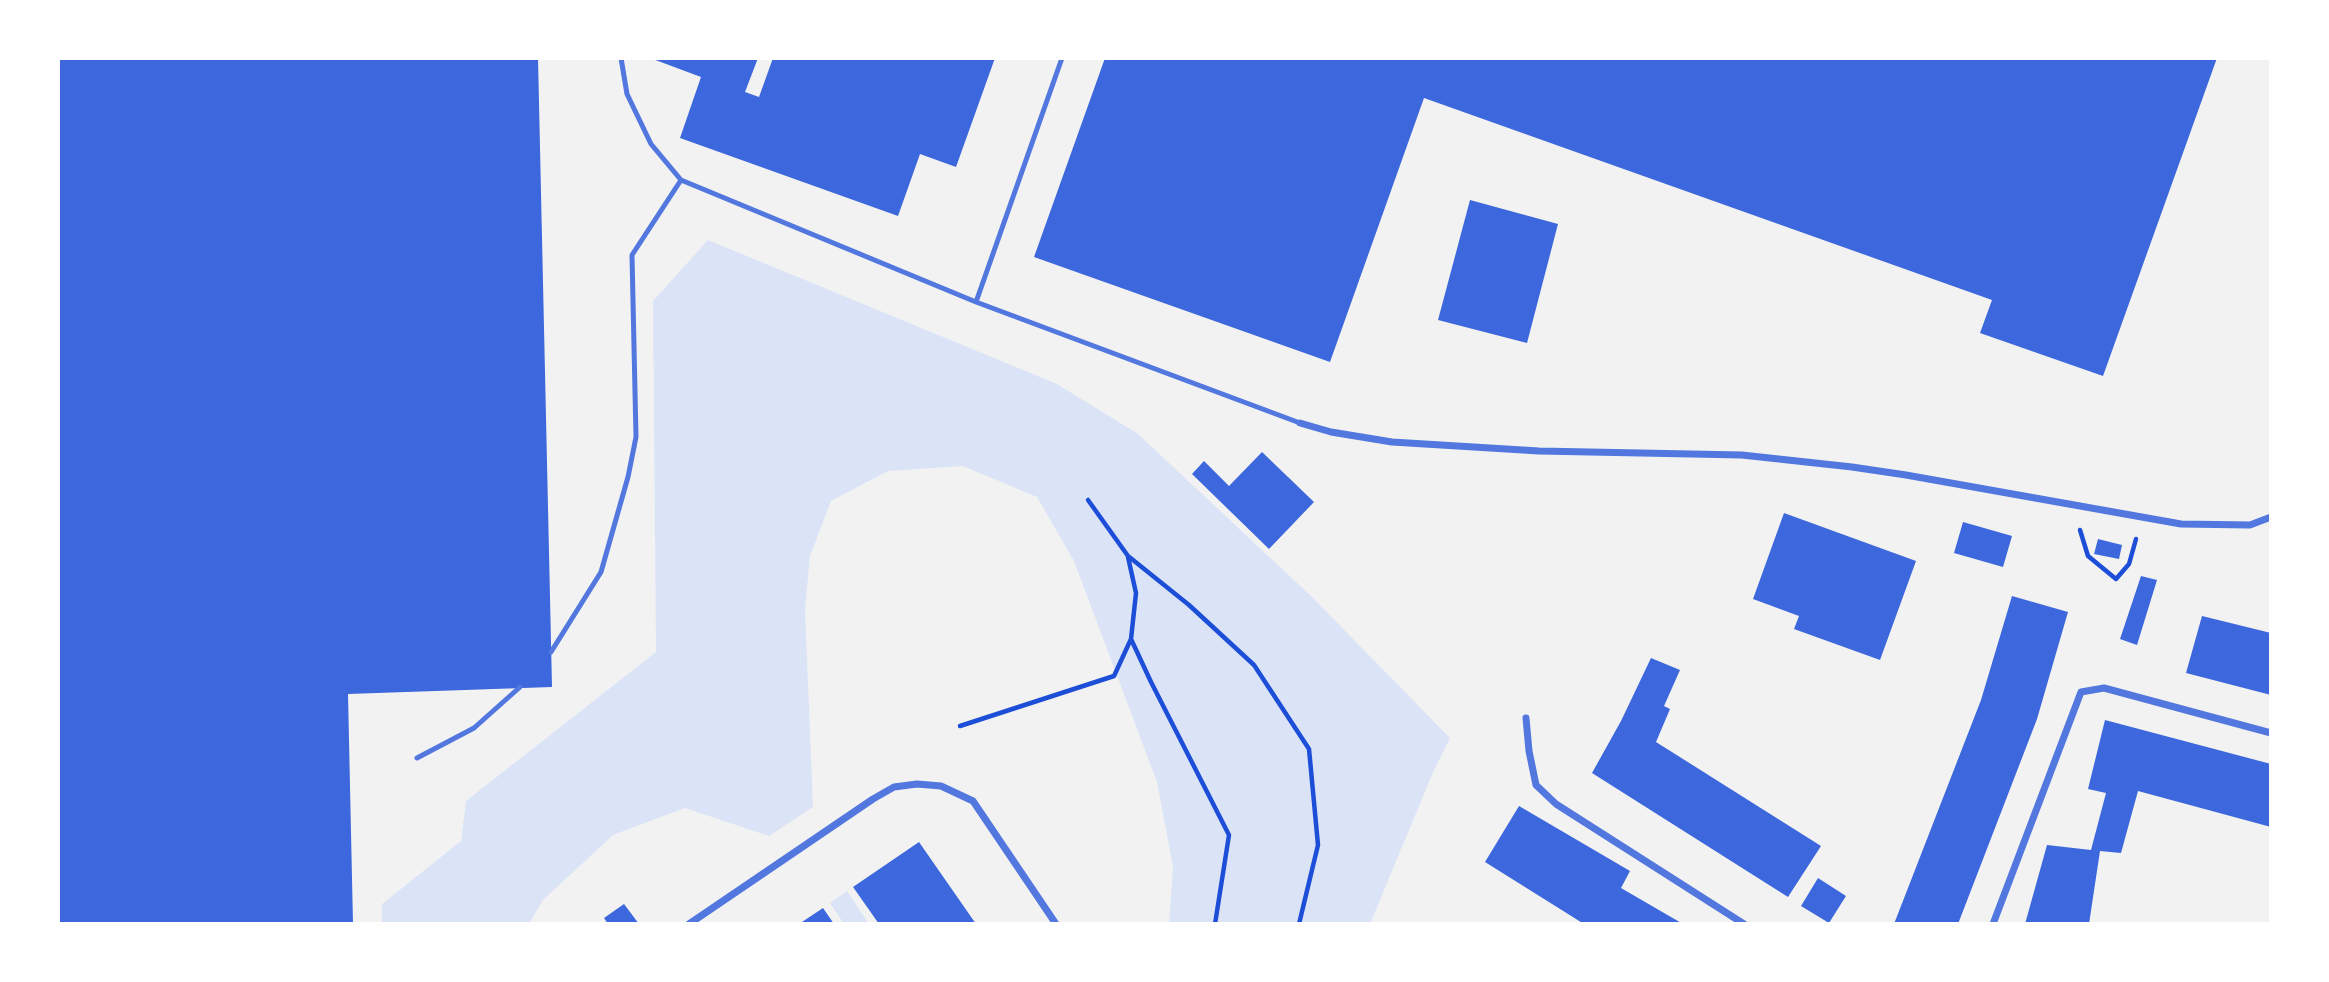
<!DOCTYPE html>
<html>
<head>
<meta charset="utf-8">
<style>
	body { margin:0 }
	#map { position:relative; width:2329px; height:982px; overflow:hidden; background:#f2f2f2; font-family:"Fira Sans Condensed",sans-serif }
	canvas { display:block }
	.frame { position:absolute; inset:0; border:60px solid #fff; pointer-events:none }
</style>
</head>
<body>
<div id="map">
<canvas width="2329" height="982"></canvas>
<div class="frame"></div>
</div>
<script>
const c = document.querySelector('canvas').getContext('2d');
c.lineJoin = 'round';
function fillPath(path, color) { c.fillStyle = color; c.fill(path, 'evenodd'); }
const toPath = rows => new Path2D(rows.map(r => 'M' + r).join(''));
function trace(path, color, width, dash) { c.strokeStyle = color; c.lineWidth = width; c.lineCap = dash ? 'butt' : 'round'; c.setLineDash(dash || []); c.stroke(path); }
const green = toPath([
	[708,240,1057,384,1138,434,1311,596,1450,738,1434,770,1370,924,1169,924,1173,867,1157,782,1074,561,1037,497,963,466,888,471,831,501,810,556,805,609,813,807,769,836,685,808,613,835,543,900,529,924,382,924,382,904,461,841,466,801,656,652,653,301],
	[847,891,869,924,844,924,830,903]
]);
const building = toPath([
	[58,58,538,58,552,687,348,694,353,924,58,924],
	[650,58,758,58,745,92,759,97,773,58,995,58,956,167,920,154,898,216,680,138,701,77],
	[1105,58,2217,58,2103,376,1980,333,1992,300,1424,98,1330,362,1034,257],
	[1470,200,1558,224,1527,343,1438,320],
	[1262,452,1314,502,1269,549,1192,474,1204,461,1229,486],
	[1784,513,1916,561,1880,660,1794,629,1799,616,1753,599],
	[1963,522,2012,536,2003,567,1954,553],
	[2098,539,2122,545,2119,559,2094,554],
	[2141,576,2157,580,2137,645,2120,639],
	[2012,596,2068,612,2037,719,1958,924,1894,924,1981,700],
	[2202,616,2271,633,2271,695,2186,673],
	[1651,658,1680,670,1664,706,1670,709,1656,742,1821,846,1788,897,1592,773,1621,721],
	[2105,720,2271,764,2271,827,2138,791,2121,853,2100,851,2089,924,2025,924,2047,845,2091,850,2106,793,2088,789],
	[1519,806,1630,871,1621,888,1683,924,1584,924,1485,862],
	[919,842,976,924,879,924,853,887],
	[1818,878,1846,896,1829,923,1801,906],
	[624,904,639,924,608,924,604,918],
	[823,908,834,924,799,924]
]);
const path = toPath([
	[1088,500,1128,556,1189,605,1254,665,1309,749,1318,845,1299,924],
	[2080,530,2088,556,2116,579,2129,564,2136,539],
	[1131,639,1151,682,1229,835,1215,924],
	[960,726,1114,676,1131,639,1136,593,1128,557]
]);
const service = toPath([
	[621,58,627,94,651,144,681,180,976,302,1300,423],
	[976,302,1062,58],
	[551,652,601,572,628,477,636,437,632,255,681,180],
	[417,758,474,728,520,687]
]);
const minor = toPath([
	[1300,423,1331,432,1392,442,1539,451,1742,455,1852,467,1906,475,2181,524,2250,525,2271,517],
	[1526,718,1529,751,1536,785,1556,804,1744,924],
	[689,924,873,799,894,787,917,784,941,786,973,801,1056,924],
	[1993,924,2081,692,2104,688,2271,733]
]);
fillPath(green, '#dbe4f7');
fillPath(building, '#3d67dc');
trace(path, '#1d4ed8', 4.5);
trace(service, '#5277de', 5);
trace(minor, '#5277de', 7);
</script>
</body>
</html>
